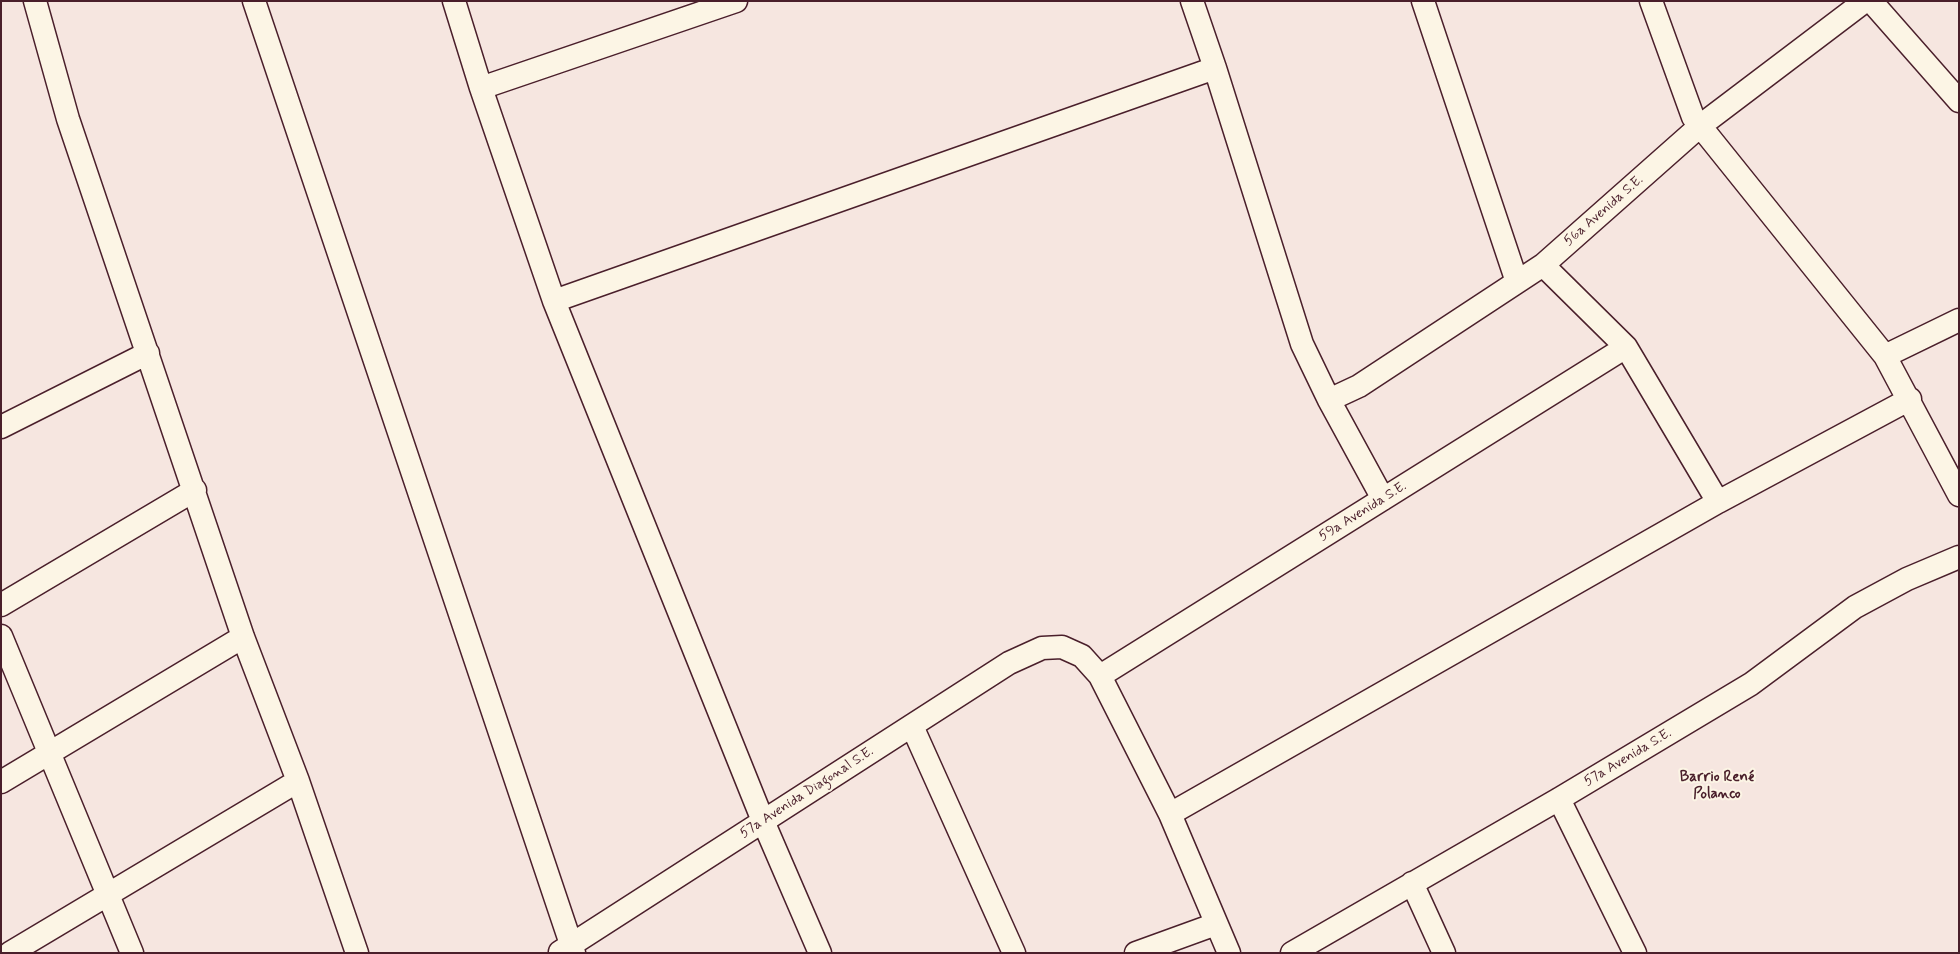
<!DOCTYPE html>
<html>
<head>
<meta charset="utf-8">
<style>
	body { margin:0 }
	#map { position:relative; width:1960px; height:954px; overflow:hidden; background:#f6e6e0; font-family:Mynerve,sans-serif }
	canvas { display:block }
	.frame { position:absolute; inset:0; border:2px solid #4a1f2b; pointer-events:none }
</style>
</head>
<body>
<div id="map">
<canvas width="1960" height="954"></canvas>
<div class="frame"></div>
</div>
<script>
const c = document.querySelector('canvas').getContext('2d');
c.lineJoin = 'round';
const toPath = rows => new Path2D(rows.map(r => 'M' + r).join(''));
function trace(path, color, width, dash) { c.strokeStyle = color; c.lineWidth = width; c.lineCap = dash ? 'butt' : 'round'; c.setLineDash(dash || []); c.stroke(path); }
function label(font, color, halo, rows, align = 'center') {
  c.font = font + ' Mynerve,sans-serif'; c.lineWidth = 4; c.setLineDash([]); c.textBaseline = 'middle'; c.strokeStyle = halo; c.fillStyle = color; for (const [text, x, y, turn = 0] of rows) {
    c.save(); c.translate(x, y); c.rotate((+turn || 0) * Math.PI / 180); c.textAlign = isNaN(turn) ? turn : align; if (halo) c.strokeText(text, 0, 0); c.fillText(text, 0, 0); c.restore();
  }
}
const minor = toPath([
	[35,1,68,119,243,637,298,781,357,953],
	[254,1,574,953],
	[454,1,481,88,554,301,763,821,820,953],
	[1192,1,1215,68,1302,344,1329,400,1383,499],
	[1423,1,1517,282],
	[1651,1,1693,117,1885,356,1959,495],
	[1871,1,1959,101],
	[481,88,736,1],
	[1543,265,1626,347,1718,502],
	[554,301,1215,68],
	[1885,356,1959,320],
	[1329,400,1359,386,1543,265,1700,126,1865,1],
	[1,427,148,353],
	[1,605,195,490],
	[1,636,132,953],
	[1100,676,1626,347],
	[912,726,1014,953],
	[1,782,243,637],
	[1559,799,1635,953],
	[1170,814,1718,502,1910,399],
	[1412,883,1444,953],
	[560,952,1009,663,1042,648,1062,647,1082,656,1100,676,1170,814,1229,953],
	[10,953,298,781],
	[1136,953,1216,924],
	[1292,953,1559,799,1751,684,1855,607,1907,579,1959,557]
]);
const streetNames = [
	["56a Avenida S.E.",1604,211,-41],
	["59a Avenida S.E.",1363,512,-32],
	["57a Avenida S.E.",1628,758,-31],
	["57a Avenida Diagonal S.E.",807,793,-33]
];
const neighbourhoodNames = [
	["Barrio René",1717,778],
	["Polanco",1717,795]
];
trace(minor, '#4a1f2b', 25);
trace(minor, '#fcf5e5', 22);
label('14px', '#4a1f2b', '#fcf5e5', streetNames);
label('bold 15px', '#4a1f2b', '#fcf5e5', neighbourhoodNames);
</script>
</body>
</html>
